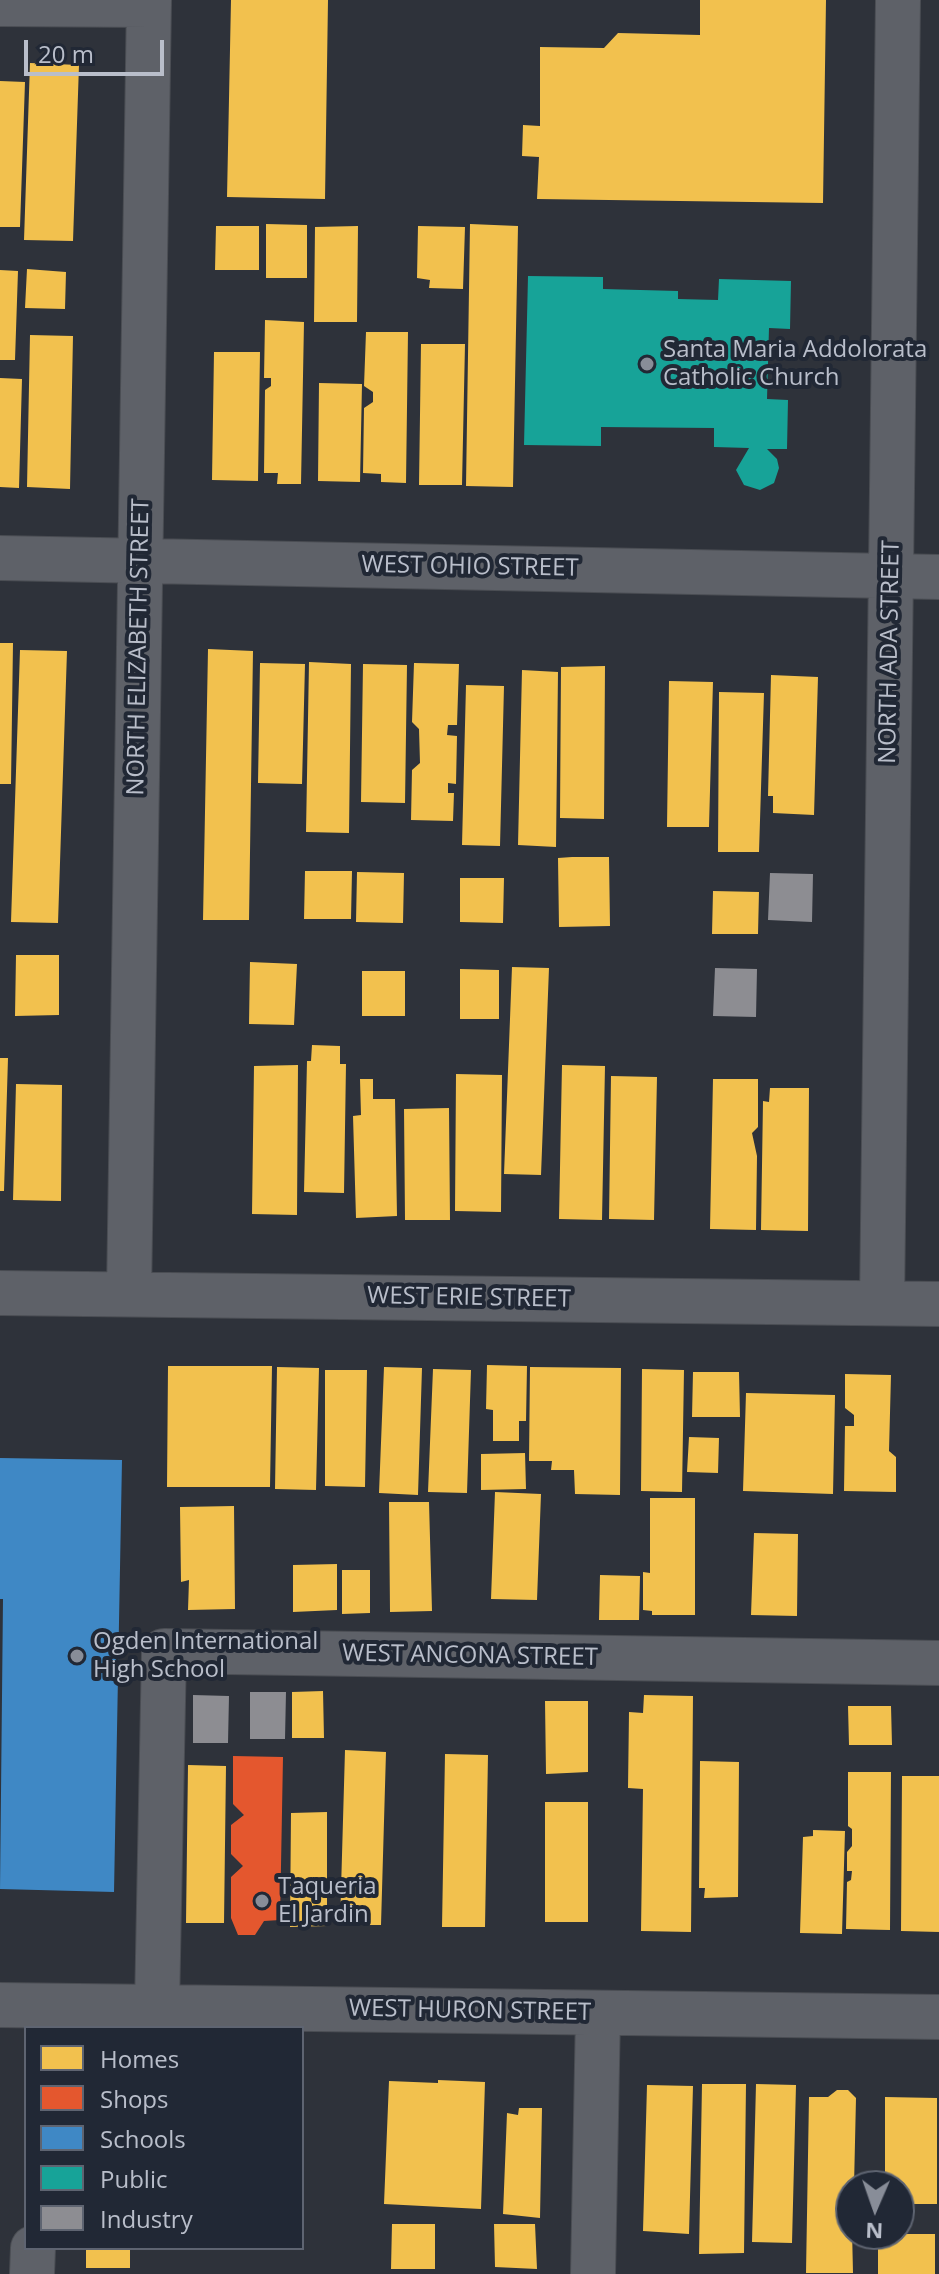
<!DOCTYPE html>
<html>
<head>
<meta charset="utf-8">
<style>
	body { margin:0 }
	#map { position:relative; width:939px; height:2274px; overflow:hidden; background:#2e323a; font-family:"Open Sans",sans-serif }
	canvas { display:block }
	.legend { position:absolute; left:24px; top:2026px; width:280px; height:224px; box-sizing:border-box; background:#212835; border:2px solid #5e6471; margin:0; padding:10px 14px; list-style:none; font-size:24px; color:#b9beca }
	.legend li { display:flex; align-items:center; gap:16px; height:40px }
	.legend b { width:40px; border:2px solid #5e6471 }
	.north { position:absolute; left:835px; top:2170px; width:80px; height:80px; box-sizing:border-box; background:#212835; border:2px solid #5e6471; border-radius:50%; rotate:182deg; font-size:22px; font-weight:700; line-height:32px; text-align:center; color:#b9beca }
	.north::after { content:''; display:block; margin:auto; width:28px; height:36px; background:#888d98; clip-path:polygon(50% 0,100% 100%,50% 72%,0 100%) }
	.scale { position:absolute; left:24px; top:40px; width:140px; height:36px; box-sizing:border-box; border:4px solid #b9beca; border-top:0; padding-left:10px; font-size:24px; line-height:28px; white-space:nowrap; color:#b9beca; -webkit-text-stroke:6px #212835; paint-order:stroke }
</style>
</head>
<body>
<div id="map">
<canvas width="939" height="2274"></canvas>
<ul class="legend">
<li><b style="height:22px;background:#f2c14e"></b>Homes</li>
<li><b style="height:22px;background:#e4572e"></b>Shops</li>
<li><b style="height:22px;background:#3f88c5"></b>Schools</li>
<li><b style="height:22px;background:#17a398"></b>Public</li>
<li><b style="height:22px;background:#8d8d92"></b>Industry</li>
</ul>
<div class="north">N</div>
<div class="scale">20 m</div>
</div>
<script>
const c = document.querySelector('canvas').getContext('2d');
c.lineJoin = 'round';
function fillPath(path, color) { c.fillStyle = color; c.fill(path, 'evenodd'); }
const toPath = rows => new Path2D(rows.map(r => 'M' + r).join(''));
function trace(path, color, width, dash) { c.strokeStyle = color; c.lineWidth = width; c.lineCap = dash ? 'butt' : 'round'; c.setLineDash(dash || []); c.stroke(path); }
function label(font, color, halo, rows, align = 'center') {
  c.font = font + ' "Open Sans",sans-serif'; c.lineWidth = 8; c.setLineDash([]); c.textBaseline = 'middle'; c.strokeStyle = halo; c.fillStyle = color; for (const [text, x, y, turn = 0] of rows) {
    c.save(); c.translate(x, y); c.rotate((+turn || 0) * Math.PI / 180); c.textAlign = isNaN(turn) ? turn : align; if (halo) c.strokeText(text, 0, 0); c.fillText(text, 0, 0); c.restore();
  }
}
const homes = toPath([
	[231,0,328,0,325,199,227,197],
	[700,0,826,0,823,203,537,199,539,157,522,156,523,125,540,126,540,47,604,48,618,33,700,35],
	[30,63,79,65,73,241,24,240],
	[0,81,25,82,20,227,0,227],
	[266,224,307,225,307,278,266,278],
	[470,224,518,226,513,487,466,486],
	[216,226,259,226,259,270,215,270],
	[358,226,357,322,314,322,315,227],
	[418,226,465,227,463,289,429,288,430,280,417,278],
	[27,269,66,272,65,309,25,308],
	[0,270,18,271,15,360,0,360],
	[265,320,304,322,301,484,277,484,278,473,264,473,265,390,271,386,271,378,264,378],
	[366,332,408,332,406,483,381,482,381,474,363,473,364,408,373,402,373,392,364,386],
	[30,335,73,336,70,489,27,487],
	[421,344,465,344,462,485,419,485],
	[214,352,260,352,258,481,212,480],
	[0,378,22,379,19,488,0,487],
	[319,383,362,384,360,482,318,481],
	[0,643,13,643,11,784,0,784],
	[208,649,253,651,249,920,203,920],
	[20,650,67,651,58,923,11,922],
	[309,662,351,664,349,833,306,832],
	[260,663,305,664,302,784,258,783],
	[414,663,459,664,457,725,448,725,447,735,457,736,456,784,448,783,448,793,454,793,453,821,411,820,412,770,420,763,419,729,412,722],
	[363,664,407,665,405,803,361,802],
	[605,666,604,819,560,818,561,667],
	[522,670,558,672,556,847,518,845],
	[771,675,818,677,814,815,773,813,773,796,768,796],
	[669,681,713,682,709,827,667,827],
	[466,685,504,686,500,846,462,845],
	[719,692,764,693,759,852,718,852],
	[572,857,609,857,610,926,559,927,558,858],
	[305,871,352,871,351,919,304,919],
	[357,872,404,873,403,923,356,922],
	[460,878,504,878,503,923,460,922],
	[713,891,759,892,758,934,712,934],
	[16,955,59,955,59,1015,15,1016],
	[250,962,297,964,294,1025,249,1024],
	[512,967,549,968,541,1175,504,1174],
	[460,969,499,970,499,1019,460,1019],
	[362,971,405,971,405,1016,362,1016],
	[312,1045,340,1046,340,1064,346,1064,344,1193,304,1192,307,1061,311,1061],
	[0,1058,8,1058,4,1191,0,1191],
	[298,1065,297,1215,252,1214,254,1066],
	[562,1065,605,1066,602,1220,559,1219],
	[456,1074,502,1075,501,1212,455,1211],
	[611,1076,657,1077,654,1220,609,1219],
	[360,1079,373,1079,373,1099,395,1099,397,1216,356,1218,353,1116,361,1115],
	[713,1079,758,1079,758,1127,752,1133,757,1156,756,1230,710,1229],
	[16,1084,62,1085,61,1201,13,1200],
	[770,1088,809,1088,808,1231,761,1230,763,1101,769,1102],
	[449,1108,450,1220,405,1220,404,1109],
	[487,1365,527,1366,526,1421,519,1421,519,1441,493,1441,493,1410,486,1409],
	[168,1366,272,1366,270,1487,167,1487],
	[277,1367,319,1368,316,1490,275,1489],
	[384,1367,422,1368,418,1495,379,1493],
	[530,1367,621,1368,620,1495,575,1494,574,1470,551,1470,552,1461,529,1461],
	[433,1369,471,1370,467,1493,428,1492],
	[642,1369,684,1370,682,1492,641,1491],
	[325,1370,367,1370,365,1487,325,1486],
	[693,1372,739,1372,740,1417,692,1417],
	[845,1374,891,1375,889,1451,896,1457,896,1492,844,1491,845,1426,854,1426,854,1415,845,1408],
	[746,1393,835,1395,833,1494,743,1491],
	[689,1437,719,1438,718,1473,687,1472],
	[525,1453,526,1489,481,1490,481,1454],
	[495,1492,541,1494,537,1600,491,1599],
	[650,1498,695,1498,695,1615,652,1615,652,1611,643,1610,643,1572,650,1573],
	[389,1502,429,1502,432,1611,390,1612],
	[234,1506,235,1609,188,1610,189,1580,181,1582,180,1507],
	[754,1533,798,1534,797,1616,751,1615],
	[337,1564,337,1610,293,1612,293,1565],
	[342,1570,370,1570,370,1613,342,1614],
	[600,1575,640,1576,639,1620,599,1620],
	[323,1691,324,1738,292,1738,292,1692],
	[644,1695,693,1696,691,1932,641,1931,643,1789,628,1788,629,1712,643,1713],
	[545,1701,588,1701,588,1772,546,1774],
	[848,1706,891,1706,892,1745,849,1745],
	[345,1750,386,1752,381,1925,340,1925],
	[445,1754,488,1755,485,1927,442,1927],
	[700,1761,739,1762,738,1897,704,1898,705,1888,699,1888],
	[188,1765,226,1766,224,1923,186,1923],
	[848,1772,891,1772,890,1930,846,1929,847,1882,851,1880,852,1871,847,1871,847,1852,852,1846,852,1829,848,1826],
	[902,1776,939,1776,939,1932,901,1931],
	[545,1802,588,1802,588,1922,545,1922],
	[327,1812,327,1926,290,1927,291,1813],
	[813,1830,845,1831,842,1934,800,1933,803,1837,813,1836],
	[438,2080,485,2082,481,2209,384,2204,389,2081,438,2083],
	[702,2084,746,2084,744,2253,699,2254],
	[756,2084,796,2085,792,2243,752,2242],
	[647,2085,693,2086,689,2234,643,2231],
	[837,2090,848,2090,856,2098,854,2186,851,2186,853,2273,806,2273,809,2097,828,2097],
	[885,2097,937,2098,937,2204,899,2204,899,2186,885,2186],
	[519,2108,542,2108,540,2218,503,2214,507,2113,518,2115],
	[392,2224,435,2224,435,2269,391,2269],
	[494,2224,535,2224,537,2269,495,2267],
	[878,2234,935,2234,935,2274,878,2274],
	[86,2248,130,2248,130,2268,86,2268]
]);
const shops = toPath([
	[233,1756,283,1757,280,1920,264,1921,255,1935,238,1935,231,1918,231,1877,243,1866,231,1854,231,1825,244,1815,233,1804]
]);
const schools = toPath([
	[0,1458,122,1460,114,1892,0,1889,3,1599,0,1599]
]);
const public = toPath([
	[528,276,603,277,603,289,678,291,678,299,718,300,719,279,791,281,790,329,769,328,767,399,788,400,787,449,767,449,777,459,779,468,774,483,760,490,744,485,736,470,749,448,714,447,714,428,601,427,601,446,524,445]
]);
const industry = toPath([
	[770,873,813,874,812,922,768,920],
	[715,968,757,969,756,1017,713,1016],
	[250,1692,286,1692,285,1739,250,1739],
	[193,1695,229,1696,228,1743,193,1743]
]);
const minor = toPath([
	[0,4,149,5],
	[0,558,939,577],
	[0,1293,939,1304],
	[129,1294,149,0],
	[882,1303,898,0],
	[0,2005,939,2017],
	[157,2007,164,1651,939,1663],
	[32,2274,33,2248],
	[593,2274,598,2013]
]);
const markers = [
	[647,364,8,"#888d98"],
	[77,1656,8,"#888d98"],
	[262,1901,8,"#888d98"]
];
const poiNames = [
	["Santa Maria Addolorata",663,350],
	["Catholic Church",663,378],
	["Ogden International",93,1642],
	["High School",93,1670],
	["Taqueria",278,1887],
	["El Jardin",278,1915]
];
const streetNames = [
	["WEST OHIO STREET",470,567,1],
	["NORTH ELIZABETH STREET",139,647,-89],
	["NORTH ADA STREET",890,652,-89],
	["WEST ERIE STREET",469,1298,1],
	["WEST ANCONA STREET",470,1656,1],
	["WEST HURON STREET",470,2011,1]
];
fillPath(homes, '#f2c14e');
fillPath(shops, '#e4572e');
fillPath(schools, '#3f88c5');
fillPath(public, '#17a398');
fillPath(industry, '#8d8d92');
trace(minor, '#4a4d53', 46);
trace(minor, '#5e6168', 44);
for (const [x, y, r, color] of markers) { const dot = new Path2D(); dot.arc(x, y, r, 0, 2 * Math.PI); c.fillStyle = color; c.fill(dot); trace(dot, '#212835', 3); }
label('24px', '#b9beca', '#212835', poiNames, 'left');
label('24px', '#b9beca', '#212835', streetNames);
</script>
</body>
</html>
